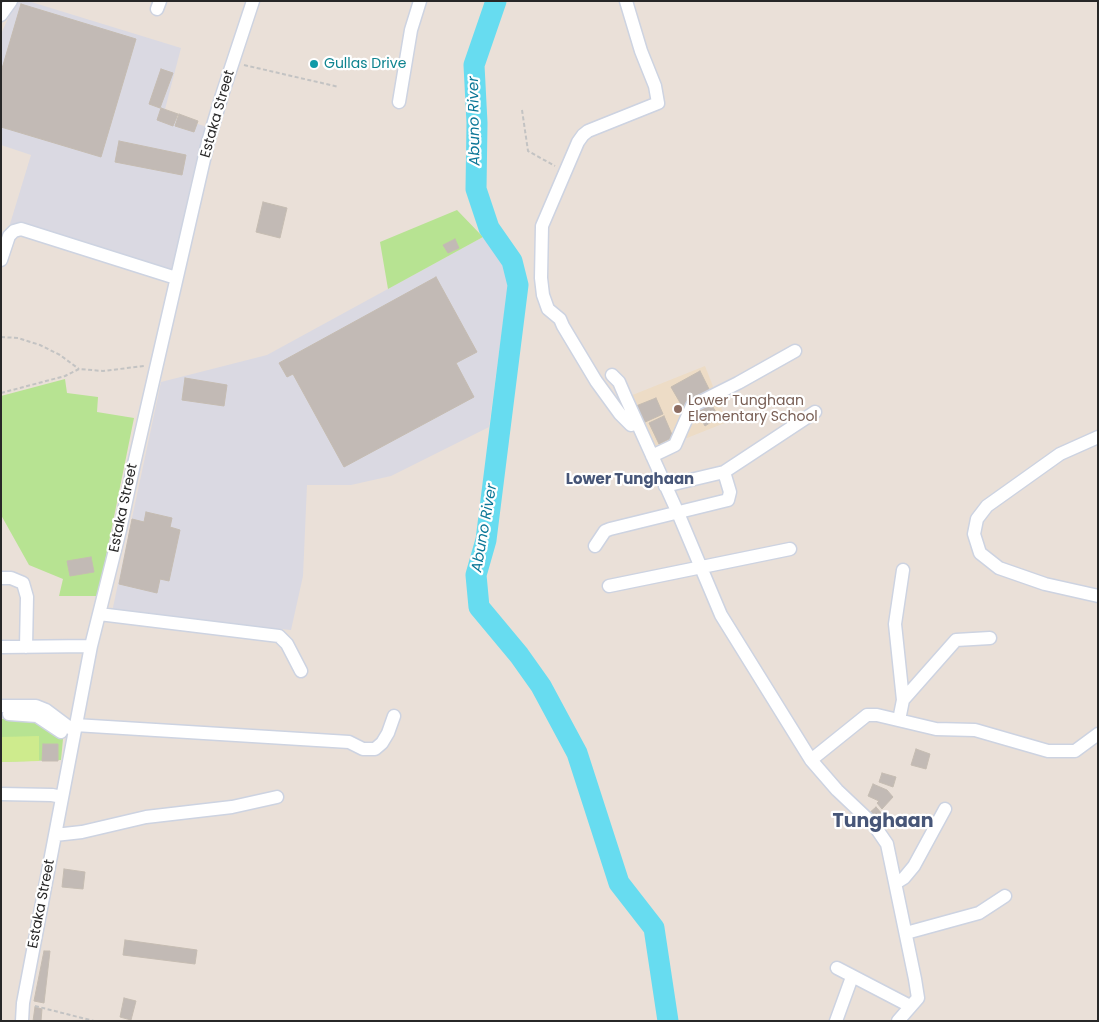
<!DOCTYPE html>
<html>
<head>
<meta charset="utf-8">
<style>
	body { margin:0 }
	#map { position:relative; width:1099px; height:1022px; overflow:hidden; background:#eae0d8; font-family:Poppins,sans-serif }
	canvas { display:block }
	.frame { position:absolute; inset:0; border:2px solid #272727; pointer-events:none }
</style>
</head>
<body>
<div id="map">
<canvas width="1099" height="1022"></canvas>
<div class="frame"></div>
</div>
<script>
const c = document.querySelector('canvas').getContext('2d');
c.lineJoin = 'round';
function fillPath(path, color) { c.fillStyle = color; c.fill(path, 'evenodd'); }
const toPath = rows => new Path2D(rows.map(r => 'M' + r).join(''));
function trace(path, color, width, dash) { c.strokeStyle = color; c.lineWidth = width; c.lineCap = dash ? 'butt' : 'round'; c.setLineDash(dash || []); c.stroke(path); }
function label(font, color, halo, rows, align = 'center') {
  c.font = font + ' Poppins,sans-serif'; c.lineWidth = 4.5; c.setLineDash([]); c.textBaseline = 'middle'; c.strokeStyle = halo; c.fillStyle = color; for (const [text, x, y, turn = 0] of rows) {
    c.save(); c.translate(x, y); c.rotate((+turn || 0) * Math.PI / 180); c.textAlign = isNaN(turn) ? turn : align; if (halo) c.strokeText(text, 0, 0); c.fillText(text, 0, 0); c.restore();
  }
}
const industrial = toPath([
	[16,1,28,1,181,48,164,113,207,127,191,183,172,273,10,224,31,155,1,145,1,34],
	[483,237,503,260,508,285,489,427,391,476,351,485,307,485,303,576,291,630,112,612,161,382,267,355]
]);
const education = toPath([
	[705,366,727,422,652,452,630,396]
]);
const green = toPath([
	[457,210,483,237,388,289,380,242],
	[65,379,67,393,98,397,97,412,134,418,98,596,59,596,63,579,29,565,1,515,1,396],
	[1,719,36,719,63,739,61,760,1,762]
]);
const pitch = toPath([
	[39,736,39,761,1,762,1,737]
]);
const river = toPath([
	[496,1,474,65,477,123,476,189,489,228,512,261,518,285,486,540,476,575,479,607,519,655,541,686,577,753,619,883,654,928,668,1021]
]);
const building = toPath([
	[21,4,136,39,101,157,1,127,1,72,21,4],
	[161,69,173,73,160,108,149,104,161,69],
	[161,108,178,114,173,126,157,120,161,108],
	[179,114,198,121,194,132,175,126,179,114],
	[119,141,186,155,182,175,115,162,119,141],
	[263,202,287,208,280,238,256,232,263,202],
	[455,239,459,248,448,253,443,245,455,239],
	[436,277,477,352,456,363,474,397,344,467,293,374,287,377,279,363,436,277],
	[700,371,710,391,682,406,671,387,700,371],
	[185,378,227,385,224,406,182,400,185,378],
	[656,398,663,414,643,423,636,406,656,398],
	[708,399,719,417,705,426,694,407,708,399],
	[664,416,673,437,659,444,649,423,664,416],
	[146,512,172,518,170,527,180,530,169,581,160,579,157,593,119,584,132,519,144,522,146,512],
	[91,557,94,572,70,576,67,561,91,557],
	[43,744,58,744,58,761,42,761,43,744],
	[916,749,930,754,926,769,911,765,916,749],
	[882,773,896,777,893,787,879,782,882,773],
	[873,784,887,790,893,797,882,809,877,803,879,801,868,796,873,784],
	[876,807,884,816,877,823,868,814,876,807],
	[64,869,85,872,83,889,62,887,64,869],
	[125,940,197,950,195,964,123,955,125,940],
	[44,951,50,951,44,1003,34,1001,44,951],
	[124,998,136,1001,131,1020,120,1017,124,998],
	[35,1007,42,1009,41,1021,33,1021,35,1007]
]);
const path = toPath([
	[244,65,339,87],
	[522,110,528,151,555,166],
	[1,337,18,338,40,345,60,355,79,369],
	[1,393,65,376,79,369,103,371,144,366],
	[35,1006,94,1021]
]);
const minor = toPath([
	[626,1,641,51,655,86,658,103,588,131,583,135,578,142,542,226,541,278,543,295,548,309,560,319,563,326,596,381,620,414,631,425,637,423],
	[157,9,160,1],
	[1,15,11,1],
	[399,102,411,30,420,1],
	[1,260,9,236,14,231,21,229,176,278],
	[612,375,619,382,625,396,678,513,721,615,811,760,837,790,874,825,887,844,915,979,918,998,898,1021],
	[1098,437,1060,454,987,506,977,519,974,534,980,553,999,568,1045,584,1098,596],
	[652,456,675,445,692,406,738,383,795,351],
	[665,486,724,472,815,412],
	[595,546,605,531,610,529,728,500,730,492,724,472],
	[1,578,11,578,23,583,27,597,26,647],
	[609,586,790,549],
	[99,614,279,636,287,644,301,671],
	[1,647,91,646],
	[903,700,956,640,990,638],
	[1,706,36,706,46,710,74,731],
	[9,714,37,716,61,732],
	[899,720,903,700,895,624,903,570],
	[75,725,349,742,363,749,375,749,382,743,388,733,394,716],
	[811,760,867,715,877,715,936,729,975,730,1048,751,1075,751,1098,734],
	[1,794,52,795,62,797],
	[55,835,82,832,146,817,232,807,277,797],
	[896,883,904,878,914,866,945,809],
	[906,933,979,913,1005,896],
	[837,968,910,1006],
	[22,1021,23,1003,91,646,120,530,134,464,208,142,222,95,253,1],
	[836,1021,852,977]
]);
const markers = [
	[314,64,5,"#0f9aa8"],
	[678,409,5,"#8d6e63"]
];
const cultureNames = [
	["Gullas Drive",324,64]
];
const streetNames = [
	["Estaka Street",218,114,-74],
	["Estaka Street",124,508,-78],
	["Estaka Street",42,904,-79]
];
const educationNames = [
	["Lower Tunghaan",688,401],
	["Elementary School",688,417]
];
const waterNames = [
	["Abuno River",475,121,-91],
	["Abuno River",485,528,-80]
];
const neighbourhoodNames = [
	["Lower Tunghaan",630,480]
];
const districtNames = [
	["Tunghaan",883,822]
];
fillPath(industrial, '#dad9e2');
fillPath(education, '#eddcc6');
fillPath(green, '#b7e392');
fillPath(pitch, '#ceeb8d');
trace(river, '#67dcf0', 21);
fillPath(building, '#c2bab5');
trace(building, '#c5bcb2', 1);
trace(minor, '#cdd3e1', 15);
trace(path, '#c3c3c3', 2, [4, 2.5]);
trace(minor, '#fff', 12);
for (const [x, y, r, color] of markers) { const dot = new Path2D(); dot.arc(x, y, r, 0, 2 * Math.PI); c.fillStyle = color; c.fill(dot); trace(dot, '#fff', 2); }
label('14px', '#0d838f', '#fff', cultureNames, 'left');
label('14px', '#272727', '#fff', streetNames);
label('14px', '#785e54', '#fff', educationNames, 'left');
label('italic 15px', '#0b7797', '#fff', waterNames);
label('bold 15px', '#475678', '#fff', neighbourhoodNames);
label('bold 19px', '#475678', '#fff', districtNames);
</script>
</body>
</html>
